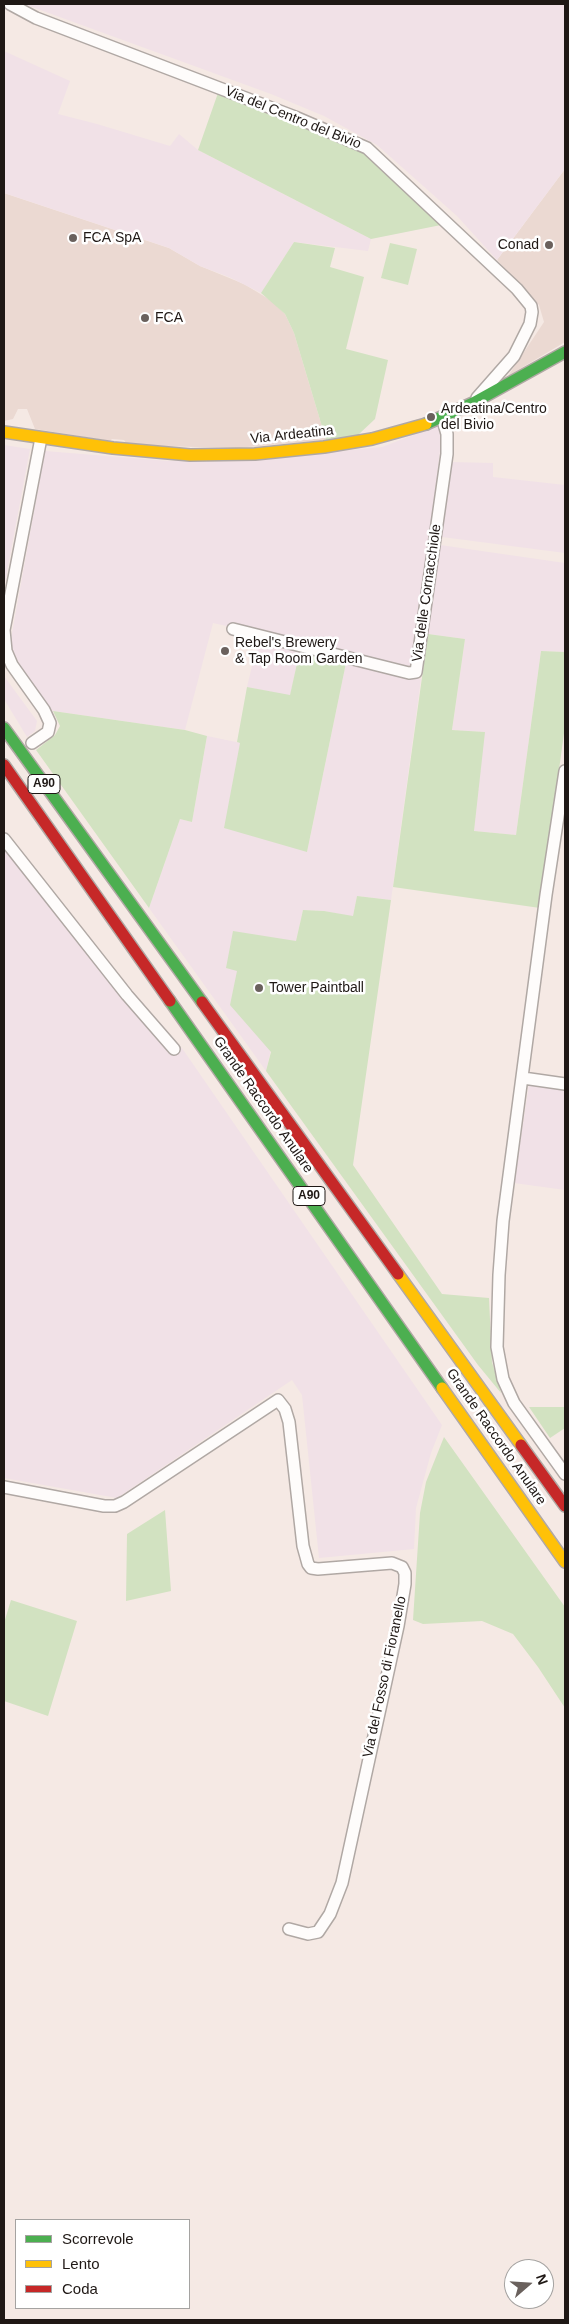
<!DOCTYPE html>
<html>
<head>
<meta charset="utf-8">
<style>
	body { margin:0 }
	#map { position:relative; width:569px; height:2324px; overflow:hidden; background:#f5e9e4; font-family:Helvetica,sans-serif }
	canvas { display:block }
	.frame { position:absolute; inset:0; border:5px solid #1f1815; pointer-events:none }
	.legend { position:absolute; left:15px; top:2219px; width:175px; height:90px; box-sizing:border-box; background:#fff; border:1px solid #a5a3a1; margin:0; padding:6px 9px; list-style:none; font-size:15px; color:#1f1815 }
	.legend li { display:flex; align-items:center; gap:10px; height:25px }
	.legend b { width:25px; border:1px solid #a5a3a1 }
	.north { position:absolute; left:504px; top:2259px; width:50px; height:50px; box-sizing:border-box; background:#fff; border:1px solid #a5a3a1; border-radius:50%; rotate:71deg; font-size:14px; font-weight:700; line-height:20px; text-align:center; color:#1f1815 }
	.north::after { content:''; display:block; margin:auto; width:18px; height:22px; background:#6a615d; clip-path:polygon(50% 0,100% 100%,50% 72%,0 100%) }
</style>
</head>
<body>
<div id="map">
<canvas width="569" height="2324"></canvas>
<div class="frame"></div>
<ul class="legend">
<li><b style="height:6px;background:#4caf50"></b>Scorrevole</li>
<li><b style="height:6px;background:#ffc107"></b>Lento</li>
<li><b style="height:6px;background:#c62828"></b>Coda</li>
</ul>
<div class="north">N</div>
</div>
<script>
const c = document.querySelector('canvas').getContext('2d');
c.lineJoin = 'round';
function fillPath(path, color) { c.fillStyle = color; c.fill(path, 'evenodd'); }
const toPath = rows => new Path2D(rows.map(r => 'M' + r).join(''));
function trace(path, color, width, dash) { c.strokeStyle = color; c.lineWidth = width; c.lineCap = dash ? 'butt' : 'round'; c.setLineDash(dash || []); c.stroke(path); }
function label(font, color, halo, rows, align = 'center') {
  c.font = font + ' Helvetica,sans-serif'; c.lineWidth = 5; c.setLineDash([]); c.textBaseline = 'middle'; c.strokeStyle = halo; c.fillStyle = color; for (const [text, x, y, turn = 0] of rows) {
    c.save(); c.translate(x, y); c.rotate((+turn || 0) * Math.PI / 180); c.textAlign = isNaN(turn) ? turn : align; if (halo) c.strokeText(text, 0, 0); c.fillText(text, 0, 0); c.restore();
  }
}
const commercial = toPath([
	[565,169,565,342,508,376,544,322,539,305,497,260],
	[4,193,169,248,200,266,244,284,272,301,285,314,294,333,326,440,236,448,157,446,126,443,124,440,112,439,110,441,35,429,27,409,18,409,13,419,4,421]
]);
const industrial = toPath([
	[24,4,565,4,565,169,497,260,457,216,377,145,324,116,271,94],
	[4,51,70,81,58,114,97,124,170,146,179,134,198,150,371,239,368,251,294,242,261,293,229,277,200,266,169,248,4,193],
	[437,426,442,435,414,661,410,667,213,623,185,730,53,711,23,672,10,644,45,451,168,461,339,451,382,447],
	[4,445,30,449,4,588],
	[450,462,493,463,493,477,565,485,565,553,442,537],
	[440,545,565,563,565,652,541,651,516,835,474,831,484,732,452,730,465,639,428,634],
	[258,641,300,650,290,696,247,687],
	[346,663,421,679,391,900,357,896,353,917,324,911,303,910,266,1071,149,908,180,819,192,822,207,736,241,743,307,852],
	[4,676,37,721,35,731,27,737,4,699],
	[4,841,184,1051,442,1425,431,1453,416,1508,414,1549,319,1558,302,1395,292,1380,117,1498,4,1478],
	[529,1084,565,1088,565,1190,514,1183]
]);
const green = toPath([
	[218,93,362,150,441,225,371,239,198,150],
	[294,242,335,248,330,267,364,277,346,349,388,360,375,419,358,435,326,440,294,333,285,314,261,293],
	[390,243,417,249,408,285,381,278],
	[428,634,465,639,452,730,485,732,474,831,516,835,541,651,565,652,565,726,540,908,393,887],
	[300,650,346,663,307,852,224,828,240,743,237,742,247,687,290,695],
	[53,711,185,730,207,736,192,822,180,819,149,908,36,750,55,735,60,726],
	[357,896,391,900,353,1165,442,1294,489,1298,492,1362,501,1393,478,1365,266,1071,271,1052,230,1005,237,971,226,968,233,931,296,941,303,910,324,911,353,916],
	[529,1407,565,1407,565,1428,550,1438],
	[444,1437,565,1607,565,1708,538,1667,513,1634,482,1621,423,1624,413,1620,420,1513,426,1482],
	[165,1510,171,1591,126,1601,127,1534],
	[11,1600,77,1621,48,1716,4,1701,4,1623]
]);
const street = toPath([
	[10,4,36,18,295,117,367,148,517,289,531,306,532,312,530,324,514,356,477,398],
	[233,629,409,673,416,672,447,454,447,434,442,417],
	[32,743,48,732,50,723,44,710,12,665,6,651,4,630,41,438],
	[565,771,546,895,503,1221,499,1275,497,1347,503,1379,514,1403,565,1474],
	[4,839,127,995,174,1049],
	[523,1078,565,1084],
	[4,1487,104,1506,115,1506,124,1502,278,1400,285,1409,289,1422,303,1546,308,1564,311,1568,318,1569,392,1563,402,1567,405,1573,405,1584,398,1626,342,1883,330,1914,318,1932,308,1934,289,1929]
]);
const fast = toPath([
	[426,424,473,403,565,352],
	[4,728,202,1002],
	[170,1001,442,1388]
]);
const slow = toPath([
	[4,432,113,448,190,455,255,454,324,447,372,439,426,424],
	[398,1274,521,1445],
	[442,1388,565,1562]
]);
const jam = toPath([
	[4,765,170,1001],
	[202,1002,398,1274],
	[521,1445,565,1506]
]);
const markers = [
	[73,238,5,"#6a615d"],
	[549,245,5,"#6a615d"],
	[145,318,5,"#6a615d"],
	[431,417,5,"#6a615d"],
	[225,651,5,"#6a615d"],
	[259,988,5,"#6a615d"]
];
const shields = [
	[44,784,32],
	[309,1196,32]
];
const shieldNames = [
	["A90",44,784],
	["A90",309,1196]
];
const streetNames = [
	["Via del Centro del Bivio",293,118,22],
	["Via Ardeatina",292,435,-6],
	["Via delle Cornacchiole",427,593,-82],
	["Grande Raccordo Anulare",263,1105,55],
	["Grande Raccordo Anulare",496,1437,55],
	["Via del Fosso di Fioranello",385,1677,-78]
];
const poiNames = [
	["FCA SpA",83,238],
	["Conad",539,245,"right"],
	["FCA",155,318],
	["Ardeatina/Centro",441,409],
	["del Bivio",441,425],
	["Rebel's Brewery",235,643],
	["& Tap Room Garden",235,659],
	["Tower Paintball",269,988]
];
fillPath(commercial, '#ebd9d2');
fillPath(industrial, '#f1e1e7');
fillPath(green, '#d2e2c1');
trace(street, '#b0a8a4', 14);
trace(fast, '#b0a8a4', 14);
trace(slow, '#b0a8a4', 14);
trace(jam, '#b0a8a4', 14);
trace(street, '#fefcfb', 11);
trace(fast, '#4caf50', 11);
trace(slow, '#ffc107', 11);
trace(jam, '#c62828', 11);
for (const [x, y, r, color] of markers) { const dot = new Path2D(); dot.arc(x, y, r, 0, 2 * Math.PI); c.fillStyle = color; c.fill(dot); trace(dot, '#fff', 2); }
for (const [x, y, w] of shields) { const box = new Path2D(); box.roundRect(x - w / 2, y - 9.5, w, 19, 4); c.fillStyle = '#fff'; c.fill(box); trace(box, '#1f1815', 1); }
label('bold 12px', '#1f1815', null, shieldNames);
label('14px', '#1f1815', '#fff', streetNames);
label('14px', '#1f1815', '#fff', poiNames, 'left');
</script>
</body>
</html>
